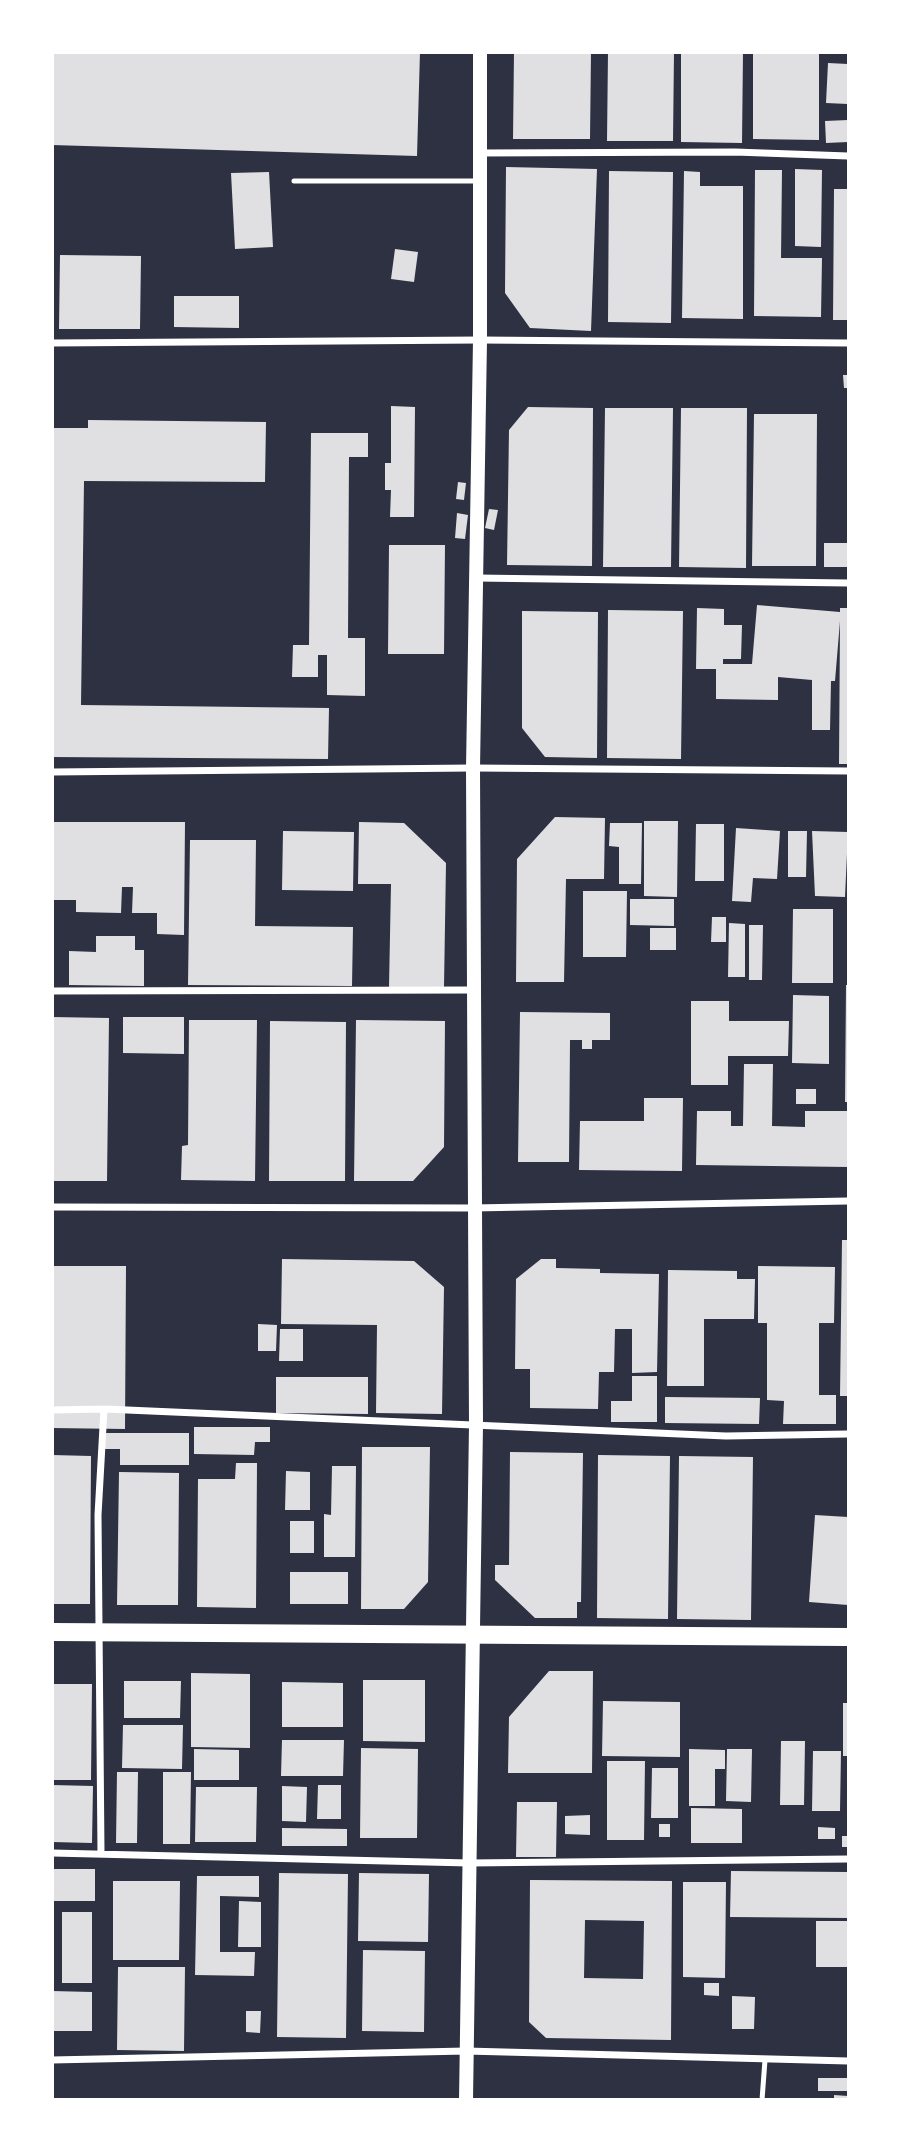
<!DOCTYPE html>
<html>
<head>
<meta charset="utf-8">
<style>
	body { margin:0 }
	#map { position:relative; width:901px; height:2152px; overflow:hidden; background:#2d3142; font-family:"Source Sans 3",sans-serif }
	canvas { display:block }
	.frame { position:absolute; inset:0; border:54px solid #fff; pointer-events:none }
</style>
</head>
<body>
<div id="map">
<canvas width="901" height="2152"></canvas>
<div class="frame"></div>
</div>
<script>
const c = document.querySelector('canvas').getContext('2d');
c.lineJoin = 'round';
function fillPath(path, color) { c.fillStyle = color; c.fill(path, 'evenodd'); }
const toPath = rows => new Path2D(rows.map(r => 'M' + r).join(''));
function trace(path, color, width, dash) { c.strokeStyle = color; c.lineWidth = width; c.lineCap = dash ? 'butt' : 'round'; c.setLineDash(dash || []); c.stroke(path); }
const building = toPath([
	[52,52,420,52,417,156,52,145],
	[514,52,591,52,590,139,513,139],
	[608,52,674,52,673,141,607,141],
	[681,52,743,52,742,143,681,142],
	[753,52,819,52,819,140,753,139],
	[828,63,848,64,848,104,826,103],
	[848,120,848,142,826,143,825,121],
	[506,167,597,169,591,331,530,328,505,293],
	[795,169,822,170,821,247,795,246],
	[755,170,782,170,781,258,822,258,821,317,754,316],
	[609,171,673,172,671,323,608,322],
	[684,171,700,172,700,186,743,186,743,319,682,318],
	[269,172,273,247,235,249,231,173],
	[834,189,848,189,848,320,833,320],
	[395,249,418,252,414,282,391,279],
	[60,255,141,256,140,329,59,329],
	[174,296,239,296,239,328,174,327],
	[843,375,848,375,848,388,844,388],
	[391,406,415,407,414,517,390,517,391,490,385,490,385,463,391,463],
	[528,407,593,408,592,566,507,565,509,430],
	[605,408,673,408,671,567,603,567],
	[681,408,747,408,746,568,679,567],
	[754,414,817,414,816,566,752,566],
	[88,420,266,422,265,482,84,481,81,705,329,708,328,759,52,757,52,428,88,428],
	[311,433,368,433,368,457,349,457,348,638,365,638,365,696,327,695,327,655,318,655,318,677,292,677,293,645,309,645],
	[458,482,466,483,464,500,456,499],
	[489,509,498,510,494,530,485,528],
	[457,513,468,515,465,539,455,538],
	[824,543,848,543,848,567,824,567],
	[389,545,445,545,444,654,388,654],
	[757,605,840,612,840,608,848,608,848,764,839,764,840,621,835,681,831,681,830,730,812,730,812,680,778,677,778,700,716,699,716,669,696,669,697,608,724,609,724,625,742,625,741,659,723,659,723,664,752,664],
	[608,610,683,611,681,759,607,758],
	[522,611,598,612,597,758,545,757,522,728],
	[555,817,605,818,604,879,566,879,564,982,516,982,517,859],
	[644,821,678,821,677,897,644,896],
	[52,822,185,822,184,935,157,934,157,913,132,913,133,887,122,887,121,913,76,912,76,900,52,900],
	[359,822,404,823,446,863,444,987,389,987,391,884,358,884],
	[610,823,642,823,641,884,619,884,619,847,609,846],
	[696,824,724,824,724,881,695,881],
	[736,828,780,831,777,879,753,878,751,902,732,901],
	[283,831,354,832,353,891,282,890],
	[788,831,807,831,806,877,788,877],
	[812,831,848,832,845,897,815,896],
	[190,840,256,840,255,926,353,927,352,986,188,985],
	[583,891,627,891,626,957,583,957],
	[630,899,674,899,674,926,630,925],
	[793,909,833,909,833,983,792,983],
	[712,917,726,917,726,942,711,942],
	[729,923,745,924,745,977,728,977],
	[749,925,763,925,762,980,749,980],
	[650,928,676,928,676,950,650,950],
	[96,936,135,936,135,950,144,950,144,986,69,985,69,951,96,952],
	[846,985,848,985,848,1102,845,1102],
	[793,995,829,996,829,1064,792,1063],
	[691,1001,729,1001,729,1021,789,1021,788,1056,728,1056,728,1085,691,1085],
	[520,1012,610,1013,610,1040,592,1040,592,1049,582,1049,582,1040,570,1040,569,1162,518,1162],
	[52,1017,109,1018,107,1181,52,1181],
	[123,1017,184,1017,184,1054,123,1053],
	[189,1020,257,1020,255,1181,181,1180,182,1146,188,1145],
	[356,1020,445,1021,444,1147,413,1181,354,1181],
	[270,1021,346,1022,345,1181,269,1181],
	[744,1064,773,1064,772,1126,805,1127,805,1111,848,1111,848,1167,696,1165,697,1111,731,1111,731,1126,743,1126],
	[796,1089,816,1089,816,1104,796,1104],
	[644,1098,683,1098,682,1171,579,1170,580,1121,644,1121],
	[842,1240,848,1240,848,1396,840,1396],
	[282,1259,414,1261,444,1287,442,1414,376,1413,377,1325,281,1324],
	[541,1259,556,1259,556,1268,600,1269,600,1273,659,1274,657,1372,632,1373,632,1329,615,1329,614,1372,599,1372,598,1409,530,1408,530,1369,515,1369,516,1279],
	[52,1266,126,1266,125,1429,52,1428],
	[758,1266,835,1267,834,1323,819,1323,819,1395,836,1395,836,1424,783,1424,784,1401,767,1400,767,1323,758,1323],
	[668,1270,737,1271,737,1279,755,1279,754,1319,704,1319,704,1386,667,1386],
	[258,1324,277,1325,276,1351,258,1351],
	[280,1329,303,1329,303,1361,279,1361],
	[632,1376,657,1376,657,1422,611,1422,611,1401,632,1401],
	[276,1377,368,1377,368,1414,276,1413],
	[665,1397,760,1398,759,1424,665,1423],
	[194,1427,270,1427,270,1442,255,1442,254,1455,194,1454],
	[103,1433,189,1433,189,1465,120,1465,120,1449,103,1449],
	[362,1447,430,1447,428,1582,404,1609,361,1609],
	[510,1452,583,1453,581,1602,577,1602,577,1618,535,1618,495,1580,495,1565,509,1565],
	[52,1455,91,1456,90,1604,52,1604],
	[598,1455,670,1456,668,1619,597,1618],
	[679,1456,753,1457,751,1620,677,1619],
	[236,1463,257,1463,256,1608,197,1607,198,1479,235,1479],
	[332,1466,356,1466,355,1557,324,1557,324,1514,331,1515],
	[286,1471,310,1472,310,1510,285,1510],
	[119,1472,179,1473,178,1605,117,1605],
	[815,1515,848,1517,848,1605,809,1602],
	[290,1521,314,1521,314,1553,290,1553],
	[290,1572,348,1572,348,1604,290,1604],
	[549,1671,593,1671,592,1773,508,1773,509,1717],
	[191,1673,250,1674,250,1748,191,1747],
	[363,1680,425,1680,425,1742,363,1741],
	[124,1681,181,1681,180,1718,124,1718],
	[282,1682,343,1683,343,1727,282,1727],
	[52,1684,92,1684,91,1780,52,1780],
	[603,1701,680,1702,680,1757,602,1756],
	[843,1703,848,1703,848,1756,843,1756],
	[123,1725,183,1725,182,1769,122,1768],
	[282,1740,344,1740,343,1776,281,1776],
	[781,1741,805,1741,804,1805,780,1805],
	[361,1748,418,1749,417,1838,360,1838],
	[194,1749,239,1750,239,1780,194,1780],
	[689,1749,725,1750,725,1769,715,1769,715,1806,689,1806],
	[727,1749,752,1749,751,1802,726,1801],
	[813,1751,841,1751,840,1811,812,1811],
	[607,1761,645,1761,644,1840,607,1840],
	[652,1768,678,1768,678,1818,651,1818],
	[117,1772,138,1772,137,1843,116,1843],
	[163,1772,191,1772,190,1844,163,1844],
	[52,1785,93,1786,92,1843,52,1842],
	[318,1785,341,1785,341,1819,317,1819],
	[282,1786,307,1787,306,1822,282,1821],
	[196,1787,257,1787,256,1842,195,1842],
	[517,1802,557,1802,556,1857,516,1857],
	[691,1808,742,1809,742,1843,691,1843],
	[590,1815,590,1835,565,1834,565,1816],
	[659,1824,670,1824,670,1837,659,1837],
	[818,1827,835,1828,835,1839,818,1839],
	[282,1828,347,1829,347,1846,282,1846],
	[842,1836,848,1836,848,1847,842,1847],
	[52,1869,95,1869,95,1901,52,1901],
	[731,1871,848,1872,848,1918,730,1917],
	[279,1873,348,1874,346,2038,277,2037],
	[359,1873,429,1874,428,1942,358,1941],
	[197,1876,259,1876,259,1897,220,1896,220,1952,255,1952,254,1976,195,1975],
	[530,1880,672,1881,671,2040,546,2038,529,2022],
	[585,1920,644,1921,643,1979,584,1978],
	[113,1881,180,1881,179,1960,113,1960],
	[683,1882,726,1882,725,1978,683,1977],
	[239,1901,261,1902,261,1947,238,1947],
	[62,1912,92,1912,92,1983,62,1983],
	[816,1921,848,1921,848,1967,816,1967],
	[363,1950,425,1951,424,2032,362,2031],
	[118,1967,185,1967,184,2051,117,2050],
	[704,1983,719,1983,719,1996,704,1995],
	[52,1991,92,1992,92,2031,52,2031],
	[732,1996,755,1997,754,2029,732,2029],
	[246,2011,261,2011,260,2033,246,2032],
	[818,2078,848,2078,848,2091,818,2091],
	[834,2095,848,2096,848,2100,834,2100]
]);
const service = toPath([
	[294,181,479,181],
	[762,2100,765,2060]
]);
const minor = toPath([
	[479,153,735,152,848,156],
	[52,343,480,340,848,343],
	[476,578,848,583],
	[52,772,473,768,848,771],
	[52,991,473,990],
	[52,1207,473,1208,848,1201],
	[52,1410,104,1409,726,1436,848,1434],
	[52,1853,469,1863,848,1859],
	[101,1853,98,1515,104,1409],
	[52,2060,466,2051,848,2061]
]);
const secondary = toPath([
	[466,2100,476,1425,473,768,480,340,480,52]
]);
const primary = toPath([
	[52,1632,848,1637]
]);
fillPath(building, '#e0e0e3');
trace(service, '#fff', 5);
trace(minor, '#fff', 7);
trace(secondary, '#fff', 14);
trace(primary, '#fff', 18);
</script>
</body>
</html>
